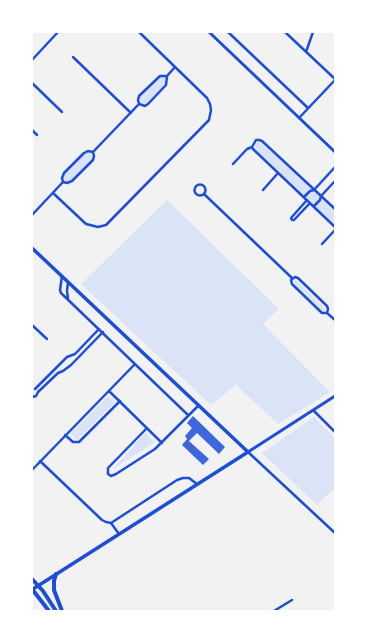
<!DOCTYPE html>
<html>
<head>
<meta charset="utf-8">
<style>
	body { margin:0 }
	#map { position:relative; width:367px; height:643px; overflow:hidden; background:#f2f2f2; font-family:Montserrat,sans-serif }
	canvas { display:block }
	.frame { position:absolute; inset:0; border:33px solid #fff; pointer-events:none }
</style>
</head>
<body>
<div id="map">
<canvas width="367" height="643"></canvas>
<div class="frame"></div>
</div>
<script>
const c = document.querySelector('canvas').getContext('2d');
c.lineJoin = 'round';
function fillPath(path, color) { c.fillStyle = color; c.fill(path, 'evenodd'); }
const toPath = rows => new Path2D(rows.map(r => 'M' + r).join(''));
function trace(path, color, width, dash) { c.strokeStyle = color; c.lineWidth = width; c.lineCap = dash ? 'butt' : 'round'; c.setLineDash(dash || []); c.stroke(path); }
const green = toPath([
	[160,76,167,76,166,83,145,106,138,102,139,96],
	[257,142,261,143,335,211,335,225,255,148,255,145],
	[86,151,93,152,94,158,72,181,63,182,63,175],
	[167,200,279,309,263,324,330,392,278,424,236,385,211,405,81,284],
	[295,279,325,308,325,311,322,311,294,283],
	[108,396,115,402,77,440,70,434],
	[314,417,335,438,335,488,317,505,262,453],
	[146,432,154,443,113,469]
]);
const building = toPath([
	[193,416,225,447,219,454,197,433,189,441,209,459,203,465,182,445,187,439,185,436,192,428,187,423]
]);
const minor = toPath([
	[228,32,308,108],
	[285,32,335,79],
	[306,52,313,32],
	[73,57,131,113],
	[32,60,58,32],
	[160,76,167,76,166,85,148,104,145,106,139,104,138,100,139,96,160,76],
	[167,76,175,67],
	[32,83,62,112],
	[299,118,335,80],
	[32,130,37,135],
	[252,147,253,149,335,227],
	[252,147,256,140,259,140,262,141,335,209],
	[93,152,139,104],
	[233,164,247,149,252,147],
	[63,182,62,178,64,173,84,153,88,151,93,152],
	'194.5 190a5.5 5.5 0 1 1 11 0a5.5 5.5 0 1 1-11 0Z',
	[263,190,278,173],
	[53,193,86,224,98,227,106,225,209,120,211,110,210,104,207,98,139,32],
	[204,194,292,278],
	[304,197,310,191,314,190,335,167],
	[307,200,291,218,292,220,294,220,310,203],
	[314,206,320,200,321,196,335,181],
	[32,215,63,182,67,183,72,181,93,160,94,156,93,152],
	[322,244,335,230],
	[62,276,60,290,61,293,188,415],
	[295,277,298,278,327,306,328,309,327,313,322,313,292,284,291,280,295,277],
	[68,299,67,291,68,282],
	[327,313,335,320],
	[32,325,47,339],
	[35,389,67,357,75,354,99,329],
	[109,391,162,443],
	[32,397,36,396,38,392,58,373,63,371,71,365,103,332],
	[314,411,335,432],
	[147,428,108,468,108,474,111,476,116,474,155,449,199,405],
	[65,435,73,442,79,442,120,401],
	[248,452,335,533],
	[40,461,102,520,106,522,111,523],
	[33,469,135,364],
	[119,534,111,523,177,480,183,478,189,478,197,484],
	[274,611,292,600]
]);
const tertiary = toPath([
	[209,32,335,152],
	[248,452,335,396]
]);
const secondary = toPath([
	[32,248,248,452,33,589]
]);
const trunk = toPath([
	[56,574,54,581,54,590,62,611],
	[32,579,43,591,56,611],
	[32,589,49,611]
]);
fillPath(green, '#dbe4f7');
fillPath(building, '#3d67dc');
trace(minor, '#1d4ed8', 2.5);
trace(tertiary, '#1d4ed8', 3);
trace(secondary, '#1d4ed8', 3.5);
trace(trunk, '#1d4ed8', 4);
</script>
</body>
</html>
